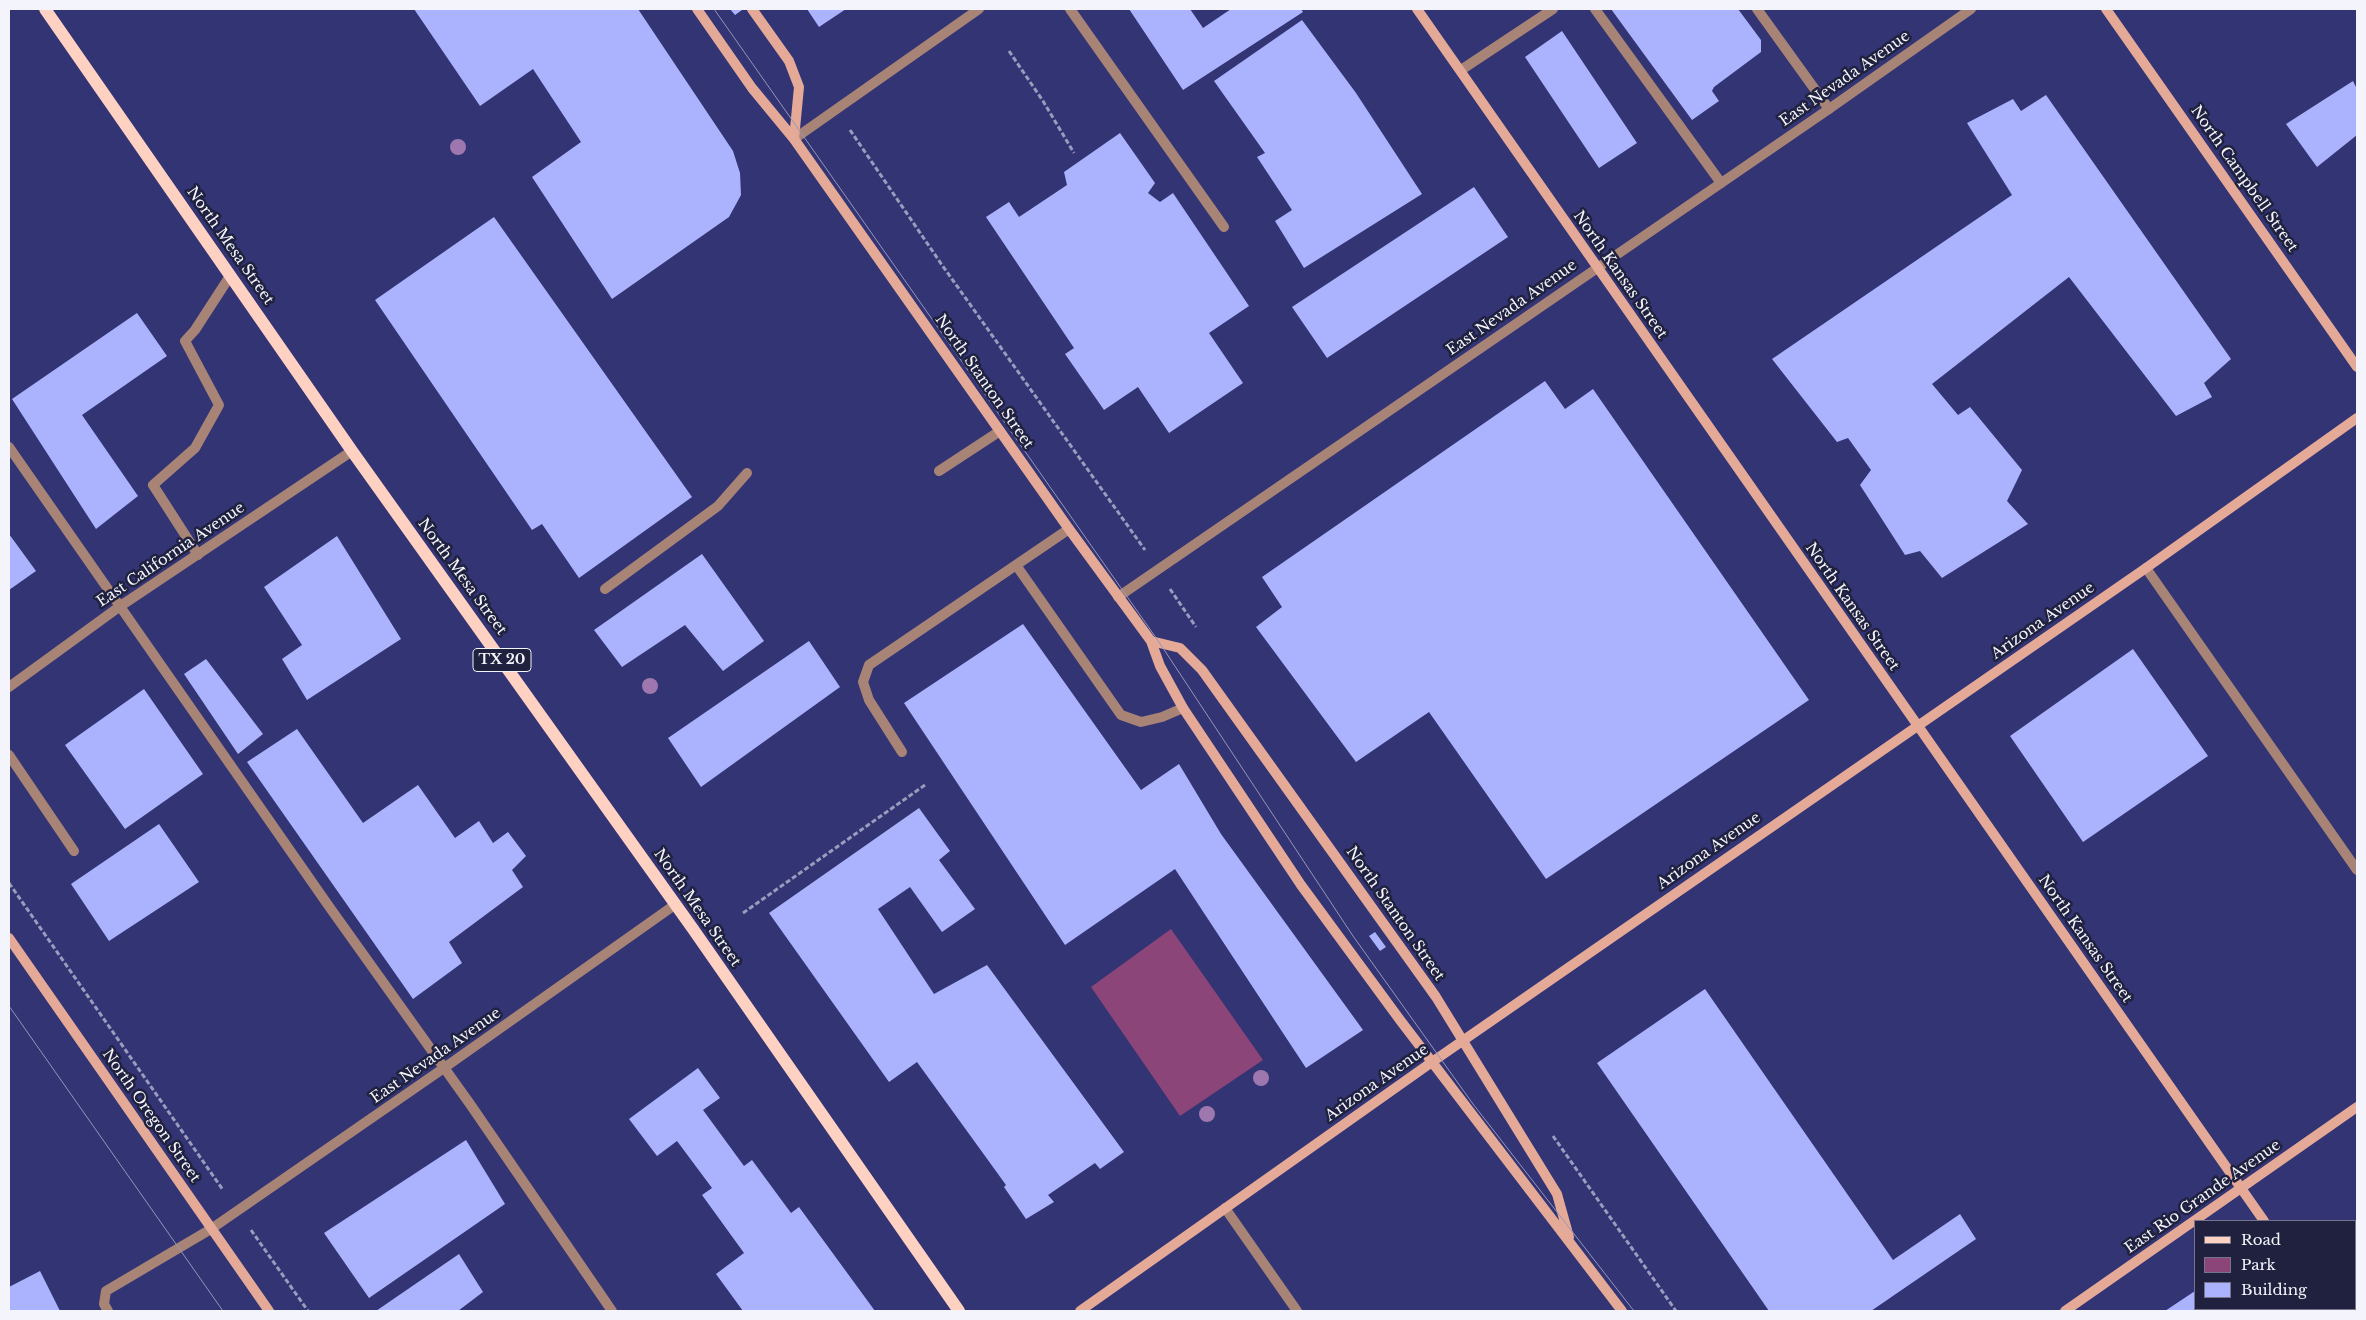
<!DOCTYPE html>
<html>
<head>
<meta charset="utf-8">
<style>
	body { margin:0 }
	#map { position:relative; width:2366px; height:1320px; overflow:hidden; background:#333474; font-family:"Libre Baskerville",serif }
	canvas { display:block }
	.frame { position:absolute; inset:0; border:10px solid #f3f4fc; pointer-events:none }
	.legend { position:absolute; left:2194px; top:1220px; width:162px; height:90px; box-sizing:border-box; background:#1f213e; border:1px solid #74758a; margin:0; padding:6px 9px; list-style:none; font-size:15px; color:#f3f4fc }
	.legend li { display:flex; align-items:center; gap:10px; height:25px }
	.legend b { width:25px; border:1px solid #74758a }
</style>
</head>
<body>
<div id="map">
<canvas width="2366" height="1320"></canvas>
<div class="frame"></div>
<ul class="legend">
<li><b style="height:6px;background:#fed1c2"></b>Road</li>
<li><b style="height:14px;background:#8c4578"></b>Park</li>
<li><b style="height:14px;background:#abb3ff"></b>Building</li>
</ul>
</div>
<script>
const c = document.querySelector('canvas').getContext('2d');
c.lineJoin = 'round';
function fillPath(path, color) { c.fillStyle = color; c.fill(path, 'evenodd'); }
const toPath = rows => new Path2D(rows.map(r => 'M' + r).join(''));
function trace(path, color, width, dash) { c.strokeStyle = color; c.lineWidth = width; c.lineCap = dash ? 'butt' : 'round'; c.setLineDash(dash || []); c.stroke(path); }
function label(font, color, halo, rows, align = 'center') {
  c.font = font + ' "Libre Baskerville",serif'; c.lineWidth = 5; c.setLineDash([]); c.textBaseline = 'middle'; c.strokeStyle = halo; c.fillStyle = color; for (const [text, x, y, turn = 0] of rows) {
    c.save(); c.translate(x, y); c.rotate((+turn || 0) * Math.PI / 180); c.textAlign = isNaN(turn) ? turn : align; if (halo) c.strokeText(text, 0, 0); c.fillText(text, 0, 0); c.restore();
  }
}
const green = toPath([
	[1171,929,1263,1060,1180,1116,1091,987]
]);
const building = toPath([
	[414,9,638,9,733,151,740,173,741,195,729,217,612,299,532,177,581,142,533,69,480,106],
	[730,9,741,9,742,10,735,15],
	[807,9,846,9,819,27],
	[1129,9,1190,9,1203,28,1231,9,1301,9,1303,12,1183,90],
	[1611,9,1738,9,1761,40,1761,52,1714,87,1712,91,1719,101,1692,120],
	[1302,20,1356,93,1422,194,1304,268,1275,221,1292,210,1257,157,1265,153,1214,81],
	[1562,31,1637,143,1599,168,1525,57],
	[2353,81,2357,89,2357,135,2317,167,2286,124],
	[2046,95,2231,359,2204,383,2212,397,2176,416,2069,277,1932,384,1958,415,1970,407,2022,470,2007,501,2028,524,1942,578,1920,551,1905,555,1860,485,1871,470,1848,438,1837,442,1772,359,2012,195,1967,123,2013,99,2021,111],
	[1120,133,1155,183,1148,193,1160,202,1173,193,1249,306,1209,333,1243,383,1169,433,1138,387,1104,410,1065,354,1074,348,986,217,1009,202,1019,217,1067,185,1064,172],
	[1474,187,1508,237,1327,358,1292,307],
	[494,217,692,497,579,578,542,524,532,530,375,300],
	[137,313,167,356,82,415,138,496,96,529,12,399],
	[1545,381,1565,409,1593,389,1809,700,1546,879,1429,712,1356,762,1256,627,1282,607,1262,577],
	[9,534,36,571,9,590],
	[337,536,401,639,307,700,282,659,302,645,264,587],
	[702,554,764,641,723,671,685,625,622,667,594,630],
	[1023,624,1141,790,1179,764,1221,834,1363,1030,1306,1068,1175,869,1065,945,904,703],
	[809,641,840,687,701,787,668,738],
	[2133,649,2208,756,2083,842,2010,736],
	[206,659,263,734,238,754,184,674],
	[144,689,203,774,125,829,65,745],
	[297,729,363,823,418,785,455,838,479,821,493,843,508,832,526,856,512,870,523,887,449,942,462,963,413,999,247,762],
	[919,808,950,851,939,860,975,909,942,932,910,887,878,909,934,994,987,965,1124,1152,1100,1169,1095,1163,1048,1195,1054,1202,1026,1219,1004,1187,1006,1185,917,1062,889,1082,769,913],
	[159,824,199,882,109,941,71,884],
	[1375,932,1386,947,1380,951,1369,936],
	[1705,989,1893,1260,1960,1214,1976,1239,1871,1311,1769,1311,1597,1063],
	[698,1068,720,1098,703,1110,744,1166,752,1160,791,1213,799,1207,875,1311,743,1311,716,1274,744,1253,702,1195,712,1188,677,1141,657,1156,629,1119],
	[466,1140,505,1204,369,1298,324,1233],
	[459,1254,483,1292,458,1311,376,1311],
	[40,1271,60,1311,9,1311,9,1287],
	[2195,1291,2195,1309,2254,1309,2256,1311,2165,1311]
]);
const path = toPath([
	[1009,51,1043,101,1074,153],
	[850,130,942,265,1145,550],
	[1170,589,1196,627],
	[9,883,223,1190],
	[743,913,925,785],
	[1553,1136,1676,1311],
	[251,1230,308,1311]
]);
const lane = toPath([
	[1070,9,1224,227],
	[1595,9,1721,183],
	[1757,9,1829,109],
	[1461,70,1553,9],
	[9,447,328,905,470,1104,612,1311],
	[939,471,1000,431],
	[198,555,153,485,195,448,219,405,185,341,195,330,230,276],
	[1016,565,1121,715,1141,722,1162,717,1183,708],
	[2146,568,2357,870],
	[605,589,718,506,747,473],
	[902,752,869,700,863,682,869,665,1069,529],
	[9,755,74,851],
	[1225,1208,1297,1311],
	[108,1311,104,1304,106,1291,211,1229]
]);
const street = toPath([
	[794,139,979,9],
	[1118,597,1829,109,1971,9],
	[9,687,119,607,352,451],
	[211,1229,444,1068,676,904]
]);
const secondary = toPath([
	[697,9,752,88,794,139,1069,529,1151,641,1160,666,1183,708,1301,885,1400,1020,1622,1311],
	[752,9,789,61,799,87,794,139],
	[1417,9,2264,1221],
	[2106,9,2357,367],
	[1151,641,1180,648,1202,670,1436,997,1557,1194,1569,1237],
	[9,938,269,1311],
	[2325,1309,2326,1311],
	[1080,1311,1432,1062,2146,568,2357,418],
	[2065,1311,2357,1107]
]);
const primary = toPath([
	[45,9,352,451,693,929,959,1311]
]);
const tram = toPath([
	[714,9,1159,642,1353,936,1473,1104,1634,1311],
	[9,1006,223,1311]
]);
const trees = [
	[458,147],
	[650,686],
	[1261,1078],
	[1207,1114]
];
const shields = [
	[502,660,58]
];
const shieldNames = [
	["TX 20",502,660]
];
const streetNames = [
	["East Nevada Avenue",1845,79,-35],
	["North Campbell Street",2244,179,55],
	["North Mesa Street",230,246,55],
	["North Kansas Street",1620,275,55],
	["East Nevada Avenue",1512,308,-35],
	["North Stanton Street",984,382,55],
	["East California Avenue",171,555,-34],
	["North Mesa Street",462,577,54],
	["North Kansas Street",1852,607,55],
	["Arizona Avenue",2043,621,-35],
	["Arizona Avenue",1709,851,-35],
	["North Mesa Street",697,908,55],
	["North Stanton Street",1395,914,55],
	["North Kansas Street",2085,939,55],
	["East Nevada Avenue",436,1056,-35],
	["Arizona Avenue",1377,1083,-35],
	["North Oregon Street",151,1116,55],
	["East Rio Grande Avenue",2203,1197,-35]
];
fillPath(green, '#8c4578');
fillPath(building, '#abb3ff');
trace(path, '#9a9bbd', 3, [5, 2.5]);
trace(lane, '#a88477', 10);
trace(street, '#a88477', 10);
trace(secondary, '#e4aa97', 10);
trace(primary, '#fed1c2', 12);
trace(tram, '#9596b9', 1);
c.fillStyle = '#9e77ae';
for (const [x, y] of trees) { c.beginPath(); c.arc(x, y, 8, 0, 2 * Math.PI); c.fill(); }
for (const [x, y, w] of shields) { const box = new Path2D(); box.roundRect(x - w / 2, y - 11.5, w, 23, 4); c.fillStyle = '#1f213e'; c.fill(box); trace(box, '#f3f4fc', 1); }
label('bold 14px', '#f3f4fc', null, shieldNames);
label('15px', '#f3f4fc', '#1f213e', streetNames);
</script>
</body>
</html>
